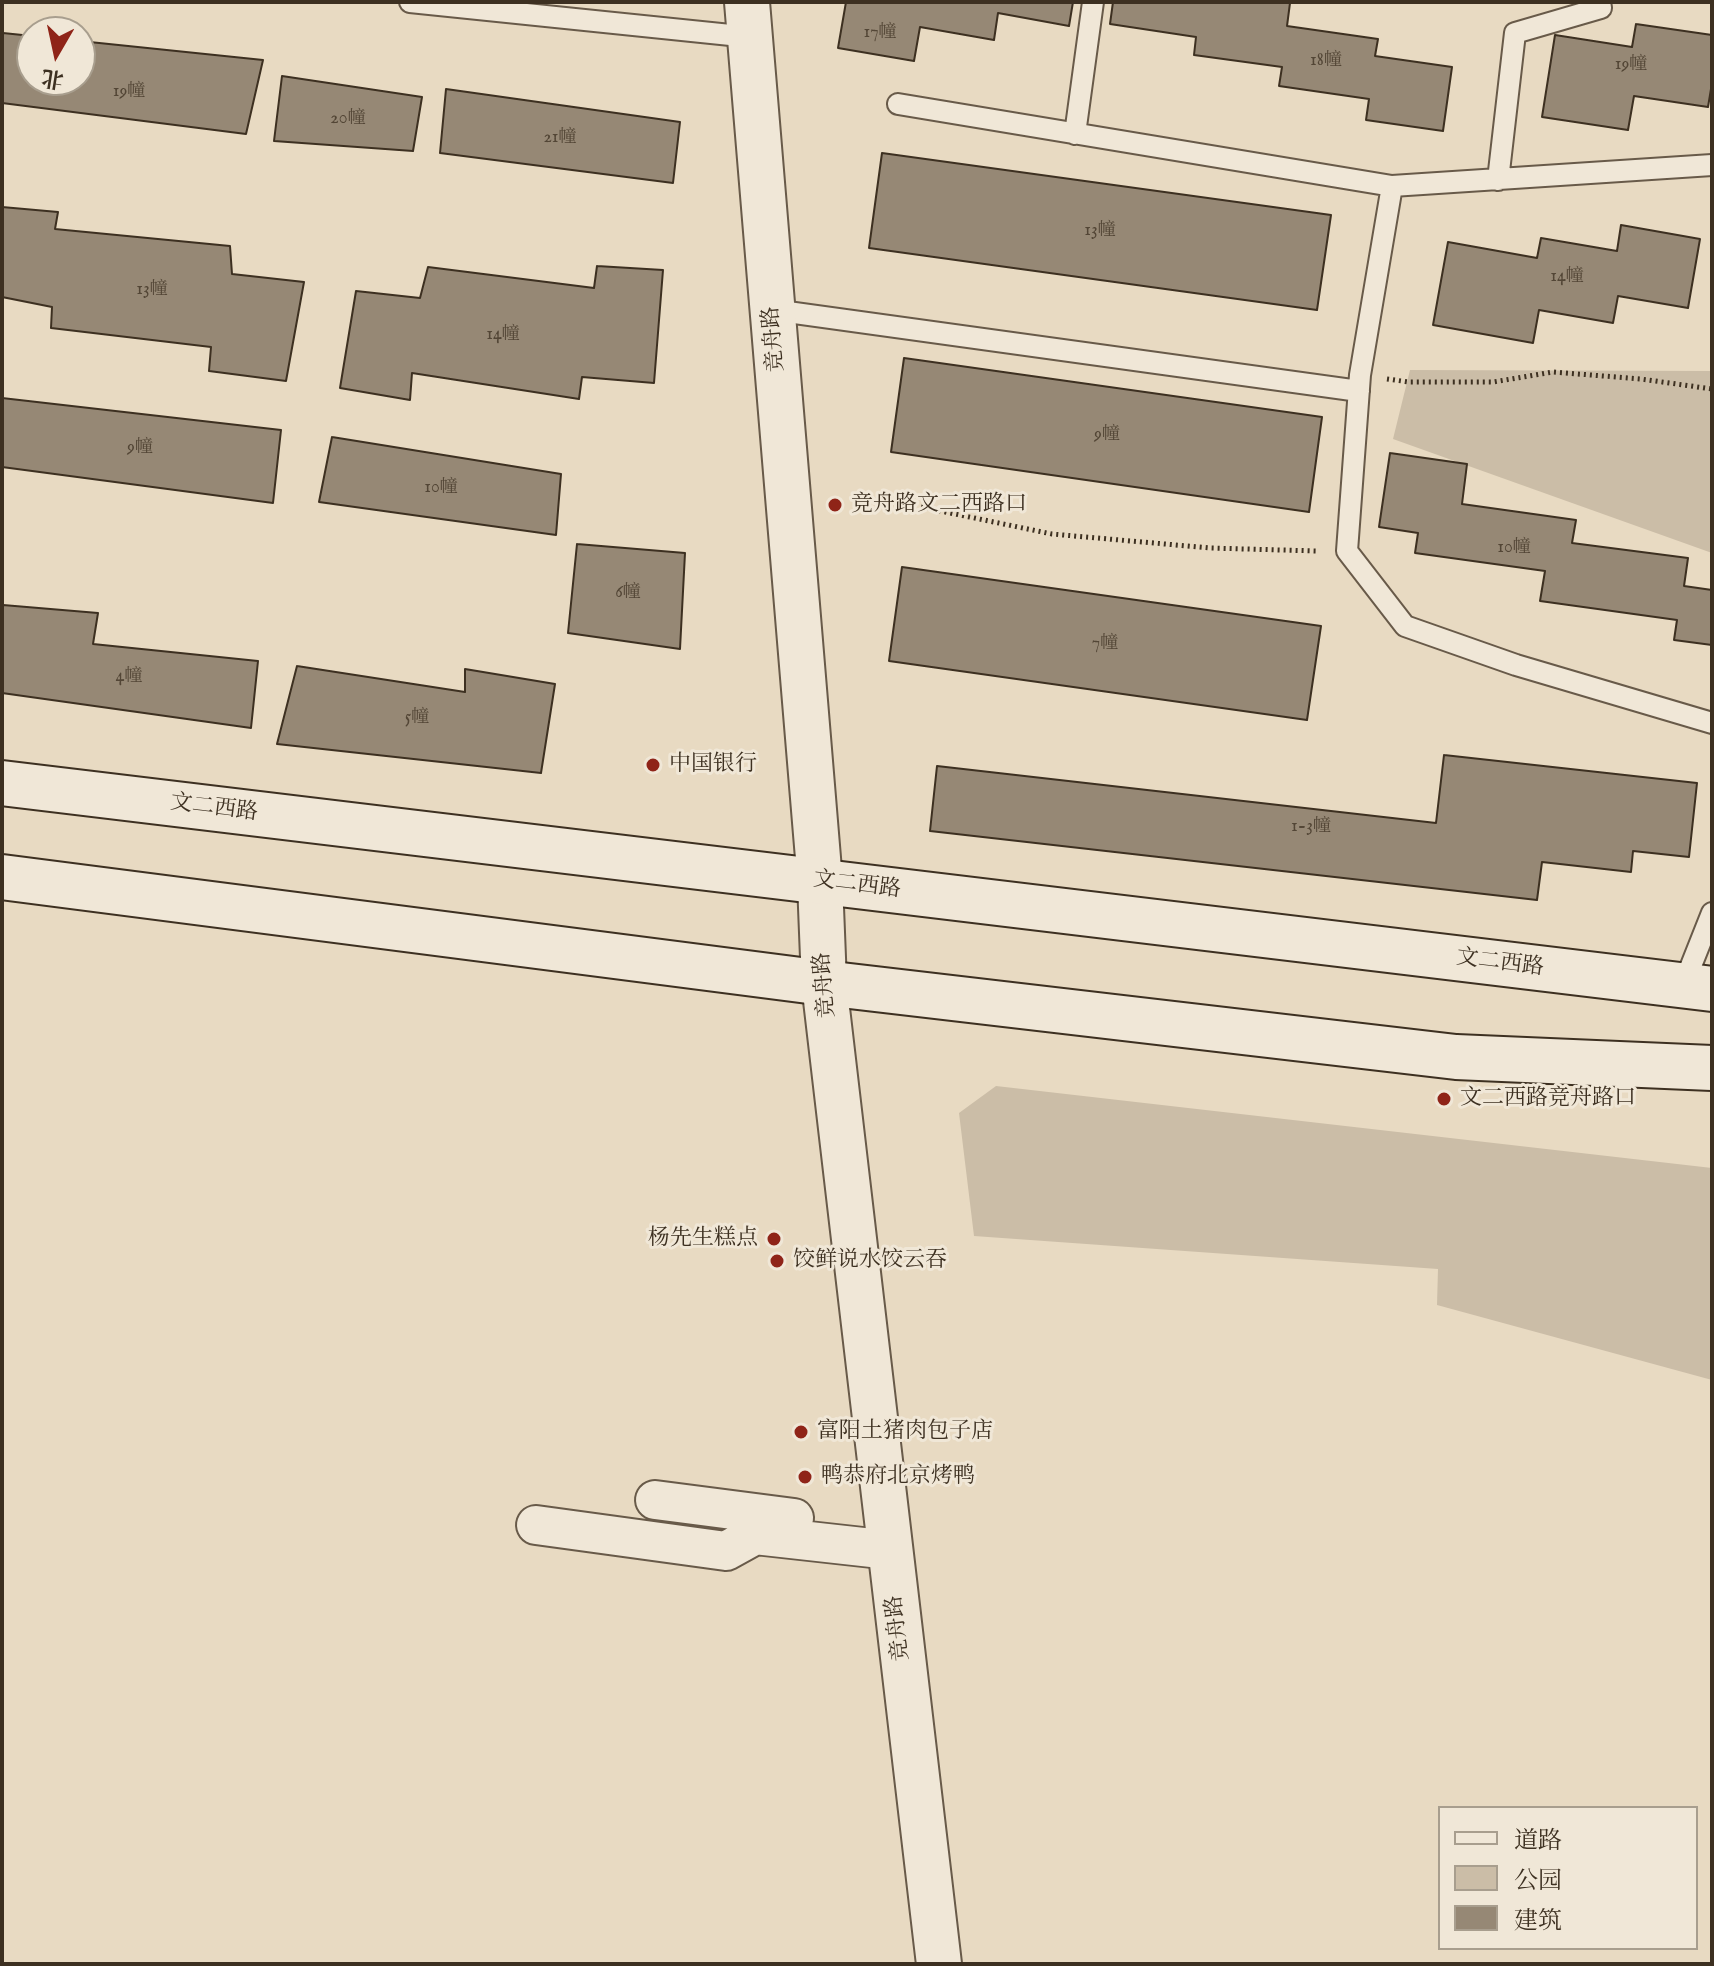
<!DOCTYPE html>
<html>
<head>
<meta charset="utf-8">
<style>
	body { margin:0 }
	#map { position:relative; width:1714px; height:1966px; overflow:hidden; background:#e8dac2; font-family:"IM FELL English","Noto Serif SC",serif }
	canvas { display:block }
	.frame { position:absolute; inset:0; border:4px solid #3d3021; pointer-events:none }
	.legend { position:absolute; left:1438px; top:1806px; width:260px; height:144px; box-sizing:border-box; background:#f0e7d7; border:2px solid #a89e8e; margin:0; padding:10px 14px; list-style:none; font-size:24px; color:#3d3021 }
	.legend li { display:flex; align-items:center; gap:16px; height:40px }
	.legend b { width:40px; border:2px solid #a89e8e }
	.north { position:absolute; left:16px; top:16px; width:80px; height:80px; box-sizing:border-box; background:#f0e7d7; border:2px solid #a89e8e; border-radius:50%; rotate:189deg; font-size:22px; font-weight:700; line-height:32px; text-align:center; color:#3d3021 }
	.north::after { content:''; display:block; margin:auto; width:28px; height:36px; background:#8f2418; clip-path:polygon(50% 0,100% 100%,50% 72%,0 100%) }
</style>
</head>
<body>
<div id="map">
<canvas width="1714" height="1966"></canvas>
<div class="frame"></div>
<ul class="legend">
<li><b style="height:10px;background:#f0e7d7"></b>道路</li>
<li><b style="height:22px;background:#cbbda7"></b>公园</li>
<li><b style="height:22px;background:#968875"></b>建筑</li>
</ul>
<div class="north">北</div>
</div>
<script>
const c = document.querySelector('canvas').getContext('2d');
c.lineJoin = 'round';
function fillPath(path, color) { c.fillStyle = color; c.fill(path, 'evenodd'); }
const toPath = rows => new Path2D(rows.map(r => 'M' + r).join(''));
function trace(path, color, width, dash) { c.strokeStyle = color; c.lineWidth = width; c.lineCap = dash ? 'butt' : 'round'; c.setLineDash(dash || []); c.stroke(path); }
function label(font, color, halo, rows, align = 'center') {
  c.font = font + ' "IM FELL English","Noto Serif SC",serif'; c.lineWidth = 6; c.setLineDash([]); c.textBaseline = 'middle'; c.strokeStyle = halo; c.fillStyle = color; for (const [text, x, y, turn = 0] of rows) {
    c.save(); c.translate(x, y); c.rotate((+turn || 0) * Math.PI / 180); c.textAlign = isNaN(turn) ? turn : align; if (halo) c.strokeText(text, 0, 0); c.fillText(text, 0, 0); c.restore();
  }
}
const green = toPath([
	[1410,370,1712,371,1712,553,1393,439],
	[996,1086,1712,1168,1712,1380,1437,1305,1438,1269,974,1236,959,1113]
]);
const building = toPath([
	[846,2,1073,2,1069,26,998,13,994,40,920,27,914,61,838,48,846,2],
	[1113,2,1290,3,1287,26,1378,39,1375,56,1452,67,1443,131,1366,120,1369,99,1279,86,1282,67,1194,55,1196,37,1110,24,1113,2],
	[1636,24,1712,35,1712,83,1708,107,1634,96,1628,130,1542,117,1555,35,1632,47,1636,24],
	[3,33,32,36,32,80,80,80,80,41,263,60,246,134,2,103,3,33],
	[282,76,422,97,413,151,274,141,282,76],
	[446,89,680,122,673,183,440,153,446,89],
	[882,153,1331,215,1317,310,869,248,882,153],
	[2,207,58,212,55,229,230,246,232,274,304,282,286,381,209,371,211,347,51,328,52,307,2,297,2,207],
	[1621,225,1700,239,1688,308,1618,296,1613,323,1539,310,1533,343,1433,325,1448,242,1537,258,1541,238,1617,251,1621,225],
	[597,266,663,270,654,383,582,377,579,399,412,373,410,400,340,388,356,291,420,298,428,267,594,288,597,266],
	[904,358,1322,417,1309,512,891,452,904,358],
	[2,398,281,430,273,503,2,467,2,398],
	[332,437,561,474,556,535,319,502,332,437],
	[1390,453,1467,464,1462,504,1576,520,1572,543,1688,558,1684,586,1712,590,1712,645,1674,640,1677,620,1540,601,1545,571,1415,553,1418,533,1379,527,1390,453],
	[577,544,685,553,680,649,568,633,577,544],
	[902,567,1321,626,1307,720,889,661,902,567],
	[3,605,98,613,93,644,258,661,251,728,2,693,3,605],
	[297,666,465,692,465,669,555,684,541,773,277,744,297,666],
	[1444,755,1697,783,1689,857,1633,851,1631,872,1542,862,1537,900,930,831,937,766,1436,823,1444,755]
]);
const path = toPath([
	[1387,379,1409,382,1493,382,1553,372,1641,379,1712,389],
	[921,507,1052,534,1210,548,1318,551]
]);
const service = toPath([
	[410,2,750,37],
	[898,104,1392,186,1712,165],
	[1075,134,1093,2],
	[1498,180,1515,33,1601,8,1600,2],
	[1392,186,1360,375,1347,551,1405,626,1516,665,1712,723],
	[773,310,1359,391],
	[1683,986,1712,913]
]);
const minor = toPath([
	[655,1500,794,1518],
	[536,1525,726,1551,755,1535,890,1550]
]);
const tertiary = toPath([
	[747,2,820,882,824,983,939,1964]
]);
const secondary = toPath([
	[2,783,1712,989],
	[2,877,824,983,1456,1057,1712,1068]
]);
const markers = [
	[835,505,8,"#8f2418"],
	[653,765,8,"#8f2418"],
	[1444,1099,8,"#8f2418"],
	[774,1239,8,"#8f2418"],
	[777,1261,8,"#8f2418"],
	[801,1432,8,"#8f2418"],
	[805,1477,8,"#8f2418"]
];
const numberNames = [
	["17幢",880,33],
	["18幢",1326,61],
	["19幢",1631,65],
	["19幢",129,92],
	["20幢",348,119],
	["21幢",560,138],
	["13幢",1100,231],
	["14幢",1567,277],
	["13幢",152,290],
	["14幢",503,335],
	["9幢",1107,435],
	["9幢",140,448],
	["10幢",441,488],
	["10幢",1514,548],
	["6幢",628,593],
	["7幢",1105,644],
	["4幢",129,677],
	["5幢",417,718],
	["1-3幢",1311,827]
];
const streetNames = [
	["竞舟路",775,339,-95],
	["文二西路",214,809,7],
	["文二西路",857,886,7],
	["文二西路",1500,964,7],
	["竞舟路",826,985,-95],
	["竞舟路",899,1628,-97]
];
const poiNames = [
	["竞舟路文二西路口",851,505],
	["中国银行",669,765],
	["文二西路竞舟路口",1460,1099],
	["杨先生糕点",758,1239,"right"],
	["饺鲜说水饺云吞",793,1261],
	["富阳土猪肉包子店",817,1432],
	["鸭恭府北京烤鸭",821,1477]
];
fillPath(green, '#cbbda7');
fillPath(building, '#968875');
trace(building, '#3d3021', 2);
trace(service, '#685a49', 24);
trace(minor, '#685a49', 42);
trace(tertiary, '#685a49', 48);
trace(secondary, '#3d3021', 48);
trace(path, '#3d3021', 5, [2, 4]);
trace(service, '#f0e7d7', 20);
trace(minor, '#f0e7d7', 38);
trace(tertiary, '#f0e7d7', 44);
trace(secondary, '#f0e7d7', 44);
for (const [x, y, r, color] of markers) { const dot = new Path2D(); dot.arc(x, y, r, 0, 2 * Math.PI); c.fillStyle = color; c.fill(dot); trace(dot, '#f0e7d7', 3); }
label('18px', '#534636', null, numberNames);
label('22px', '#3d3021', '#f0e7d7', streetNames);
label('22px', '#3d3021', '#f0e7d7', poiNames, 'left');
</script>
</body>
</html>
